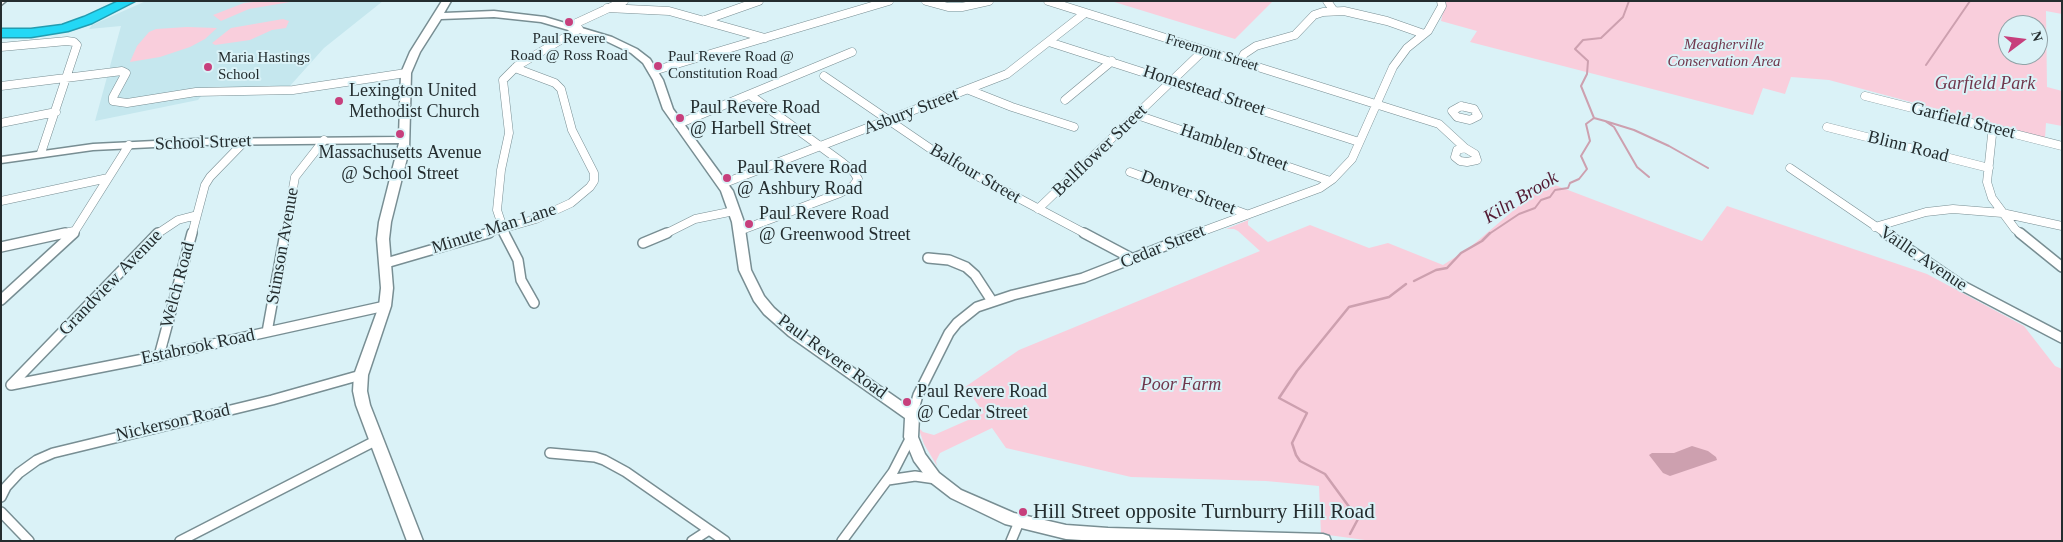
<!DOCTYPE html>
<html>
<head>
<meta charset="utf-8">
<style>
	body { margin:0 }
	#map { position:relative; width:2063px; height:542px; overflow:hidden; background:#daf2f7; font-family:Georgia,serif }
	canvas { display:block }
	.frame { position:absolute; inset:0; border:2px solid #242d2f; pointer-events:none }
	.north { position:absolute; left:1998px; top:15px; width:50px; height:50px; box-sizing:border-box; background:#daf2f7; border:1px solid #91a3a7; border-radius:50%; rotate:75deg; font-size:14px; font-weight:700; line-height:20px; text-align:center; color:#242d2f }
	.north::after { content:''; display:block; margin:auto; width:18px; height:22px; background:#c73f7c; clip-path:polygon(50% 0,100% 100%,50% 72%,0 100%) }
</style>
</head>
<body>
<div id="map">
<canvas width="2063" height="542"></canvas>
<div class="frame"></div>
<div class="north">N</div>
</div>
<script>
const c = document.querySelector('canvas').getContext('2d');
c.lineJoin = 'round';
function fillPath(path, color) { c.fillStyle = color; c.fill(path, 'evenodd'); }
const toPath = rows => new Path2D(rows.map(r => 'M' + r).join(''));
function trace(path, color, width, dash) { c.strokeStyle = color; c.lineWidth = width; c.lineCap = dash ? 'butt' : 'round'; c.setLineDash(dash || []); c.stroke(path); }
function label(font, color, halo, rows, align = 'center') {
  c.font = font + ' Georgia,serif'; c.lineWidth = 4; c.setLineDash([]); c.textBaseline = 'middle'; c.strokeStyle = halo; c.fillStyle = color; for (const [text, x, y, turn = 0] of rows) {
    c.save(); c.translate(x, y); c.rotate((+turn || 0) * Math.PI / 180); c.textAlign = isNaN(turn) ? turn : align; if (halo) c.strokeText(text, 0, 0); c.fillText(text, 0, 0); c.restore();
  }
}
const built = toPath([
	[146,1,383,1,324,48,289,87,207,89,198,100,95,121,121,26,89,29,92,25]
]);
const green = toPath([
	[263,1,296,1,249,9,221,21,213,15,244,3],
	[1111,1,1273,1,1235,39],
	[1439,1,2062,1,2062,14,2046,11,2047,87,2062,91,2062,126,2046,123,2045,138,1829,80,1791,77,1785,94,1763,88,1753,115,1470,42,1477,31,1441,21,1445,3],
	[2008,25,2038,25,2038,55,2008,55],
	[283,19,289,21,286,28,272,30,250,40,215,45,212,43,231,28],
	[187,27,217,28,205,39,190,47,160,57,130,62,137,46,149,32,156,29],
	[1547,182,1702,241,1727,206,1927,274,2024,326,2055,366,2062,369,2062,541,1372,541,1321,534,1319,486,1266,481,1131,477,1006,448,992,428,940,453,936,461,937,466,924,444,918,427,923,432,934,435,984,413,965,387,1019,350,1260,251,1238,231,1234,229,1226,229,1251,219,1248,221,1248,225,1268,242,1310,225,1369,248,1388,243,1443,265,1468,249]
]);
const water = toPath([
	[1692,446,1708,451,1716,457,1717,460,1670,476,1663,473,1649,455,1652,453,1674,453]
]);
const streamFar1 = toPath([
	[1926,65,1970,1],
	[1594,118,1605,121,1614,127,1637,167,1649,177],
	[1605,121,1634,130,1669,146,1708,168],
	[1489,234,1519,214,1535,208,1541,200,1550,197,1555,190,1568,188,1570,183,1579,179,1587,169,1581,156,1590,141,1586,124,1594,118,1581,86,1587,74,1588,61,1575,49,1583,40,1601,38,1623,17,1629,1]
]);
const stream = toPath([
	[1414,281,1436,270,1447,268,1461,253,1482,241,1490,233],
	[1350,534,1358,519,1325,474,1300,461,1296,455,1292,443,1307,413,1279,398,1297,371,1349,307,1389,297,1406,284]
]);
const streetFar1 = toPath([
	[926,1,948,7,962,7,989,1],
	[1048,1,1439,124,1465,148],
	[1327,1,1334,11],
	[607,8,669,11,765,38],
	[705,20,759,1],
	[570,26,624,1],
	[1049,42,1359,142],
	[1,47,67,41,74,42,77,45,41,153],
	[1240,62,1244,54,1256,46,1295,35,1314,15,1323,12,1344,11,1387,21,1424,34],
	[653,71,889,1],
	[824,76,947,160,1086,234],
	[1,86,122,71,126,73,113,97,113,101,127,103,196,92,293,90,406,73],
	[969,90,1012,107,1074,127],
	[1865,96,2062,146],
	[1065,100,1112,61],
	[1461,106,1474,109,1478,116,1470,120,1457,117,1452,111,1461,106],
	[1137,115,1330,181],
	[1,123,56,112],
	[678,124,852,52],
	[1827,127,1989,168],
	[1996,129,1992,135,1987,182,1992,198,2015,229,2021,234],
	[1465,148,1475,154,1477,160,1467,162,1460,161,1455,157,1457,150,1465,148],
	[1790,168,1887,234],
	[1130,172,1246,214],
	[722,184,1007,74,1085,13],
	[1,201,108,178],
	[1038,209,1204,50],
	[1875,227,1926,212,1953,209,2002,213,2062,226],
	[739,231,840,193,853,186,858,179,853,171,843,163,750,95],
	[60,234,74,231],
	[73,234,129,145],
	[157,234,178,220,197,215,205,185,210,177,245,141],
	[192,234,197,215],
	[285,234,295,177,324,140],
	[484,234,536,219,571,203,590,187,594,181,594,173,572,130,561,89,555,83,515,68],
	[505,234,497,210,501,170,509,133,503,80,517,66,579,29],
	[665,234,695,219,734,211],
	[1195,234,1320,188,1333,179,1352,159,1393,67,1407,48,1428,31,1442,6,1441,1]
]);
const street = toPath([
	[504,233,518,260,521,280,534,303],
	[1084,233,1133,259],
	[1885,233,1961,285,2062,338],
	[2020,233,2062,267],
	[643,243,667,233],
	[1,247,65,233],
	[928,258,949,260,966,267,975,275,992,301],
	[386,263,489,233],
	[1,300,74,233],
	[267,332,285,233],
	[159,356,192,233],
	[11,385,159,356,385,306],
	[11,385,158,233],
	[912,416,918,395,949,333,957,323,977,307,1013,295,1083,278,1198,233],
	[550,453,595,457,604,460,626,472,725,541],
	[888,480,915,476,936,479],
	[1,497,6,487,19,473,37,460,53,453,272,400,361,375],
	[1,512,29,541],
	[180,541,377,440],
	[692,541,709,530],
	[842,541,893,472,911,437],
	[1011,541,1019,522]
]);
const secondary = toPath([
	[1,1,6,1,1,5,1,1],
	[442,1,451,1,444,13,494,11,545,17,612,37,637,49,650,59,663,80,673,109,733,191,744,222,751,270,764,296,774,308,799,330,917,412,919,416,918,437,925,454,939,473,961,490,1014,513,1066,525,1108,528,1323,534,1329,536,1331,541,1097,541,1066,539,1005,524,951,498,929,481,914,461,904,437,905,418,789,336,764,314,754,301,739,270,732,222,721,191,663,109,653,80,643,63,631,53,606,41,541,22,494,17,441,19,420,52,411,73,409,150,391,222,389,239,393,288,391,306,368,375,367,391,370,405,423,541,407,541,356,405,353,391,354,375,379,306,381,288,377,239,379,222,399,143,196,145,93,150,1,163,1,157,93,144,196,139,399,137,401,73,410,52,442,1]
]);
const highway = toPath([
	[119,1,135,1,92,23,68,31,31,37,1,37,1,29,31,29,62,25,84,17,119,1]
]);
const markers = [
	[569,22,5,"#c73f7c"],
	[658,66,5,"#c73f7c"],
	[208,67,5,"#c73f7c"],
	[339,101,5,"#c73f7c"],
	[680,118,5,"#c73f7c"],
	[400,134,5,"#c73f7c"],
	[727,178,5,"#c73f7c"],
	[749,224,5,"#c73f7c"],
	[907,402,5,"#c73f7c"],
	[1023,512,5,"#c73f7c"]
];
const farPoinames = [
	["Paul Revere",569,39,"center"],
	["Road @ Ross Road",569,56,"center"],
	["Paul Revere Road @",668,57],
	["Constitution Road",668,74],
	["Maria Hastings",218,58],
	["School",218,75]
];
const farParknames = [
	["Meagherville",1724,45],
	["Conservation Area",1724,62]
];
const farStreetnames = [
	["Freemont Street",1212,53,17]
];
const parkNames = [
	["Garfield Park",1985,84],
	["Poor Farm",1181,385]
];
const poiNames = [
	["Lexington United",349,91],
	["Methodist Church",349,112],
	["Paul Revere Road",690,108],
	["@ Harbell Street",690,129],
	["Massachusetts Avenue",400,153,"center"],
	["@ School Street",400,174,"center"],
	["Paul Revere Road",737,168],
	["@ Ashbury Road",737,189],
	["Paul Revere Road",759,214],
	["@ Greenwood Street",759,235],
	["Paul Revere Road",917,392],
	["@ Cedar Street",917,413]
];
const streetNames = [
	["Homestead Street",1204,91,18],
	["Asbury Street",911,112,-21],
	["Garfield Street",1963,121,14],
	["School Street",203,143,-2],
	["Blinn Road",1908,147,14],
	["Hamblen Street",1234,148,19],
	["Bellflower Street",1100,151,-44],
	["Balfour Street",975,174,30],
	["Denver Street",1188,193,20],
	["Minute Man Lane",494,229,-18],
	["Stimson Avenue",283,246,-80],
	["Cedar Street",1163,247,-22],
	["Vaille Avenue",1923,259,34],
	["Grandview Avenue",111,283,-46],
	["Welch Road",178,285,-75],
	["Estabrook Road",198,347,-12],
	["Paul Revere Road",832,357,36],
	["Nickerson Road",173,423,-13]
];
const waterNames = [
	["Kiln Brook",1521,198,-31]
];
const nearPoinames = [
	["Hill Street opposite Turnburry Hill Road",1033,512]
];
fillPath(built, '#c5e7ee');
fillPath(green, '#f9cedc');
fillPath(water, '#cda0af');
trace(streamFar1, '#cda0af', 2);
trace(stream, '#cda0af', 2.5);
trace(streetFar1, '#788e93', 9);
trace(street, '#788e93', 12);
trace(secondary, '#788e93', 3);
trace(highway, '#239cb0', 3);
trace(streetFar1, '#fff', 8);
trace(street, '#fff', 9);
fillPath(secondary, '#fff');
fillPath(highway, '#23d8f5');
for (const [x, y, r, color] of markers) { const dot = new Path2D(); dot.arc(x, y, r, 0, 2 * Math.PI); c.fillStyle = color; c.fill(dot); trace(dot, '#daf2f7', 2); }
label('15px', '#242d2f', '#daf2f7', farPoinames, 'left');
label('italic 15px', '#70364c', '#daf2f7', farParknames);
label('15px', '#242d2f', '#daf2f7', farStreetnames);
label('italic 18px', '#70364c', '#daf2f7', parkNames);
label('18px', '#242d2f', '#daf2f7', poiNames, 'left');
label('18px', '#242d2f', '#daf2f7', streetNames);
label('italic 19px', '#531b33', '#daf2f7', waterNames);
label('21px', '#242d2f', '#daf2f7', nearPoinames, 'left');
</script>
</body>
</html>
